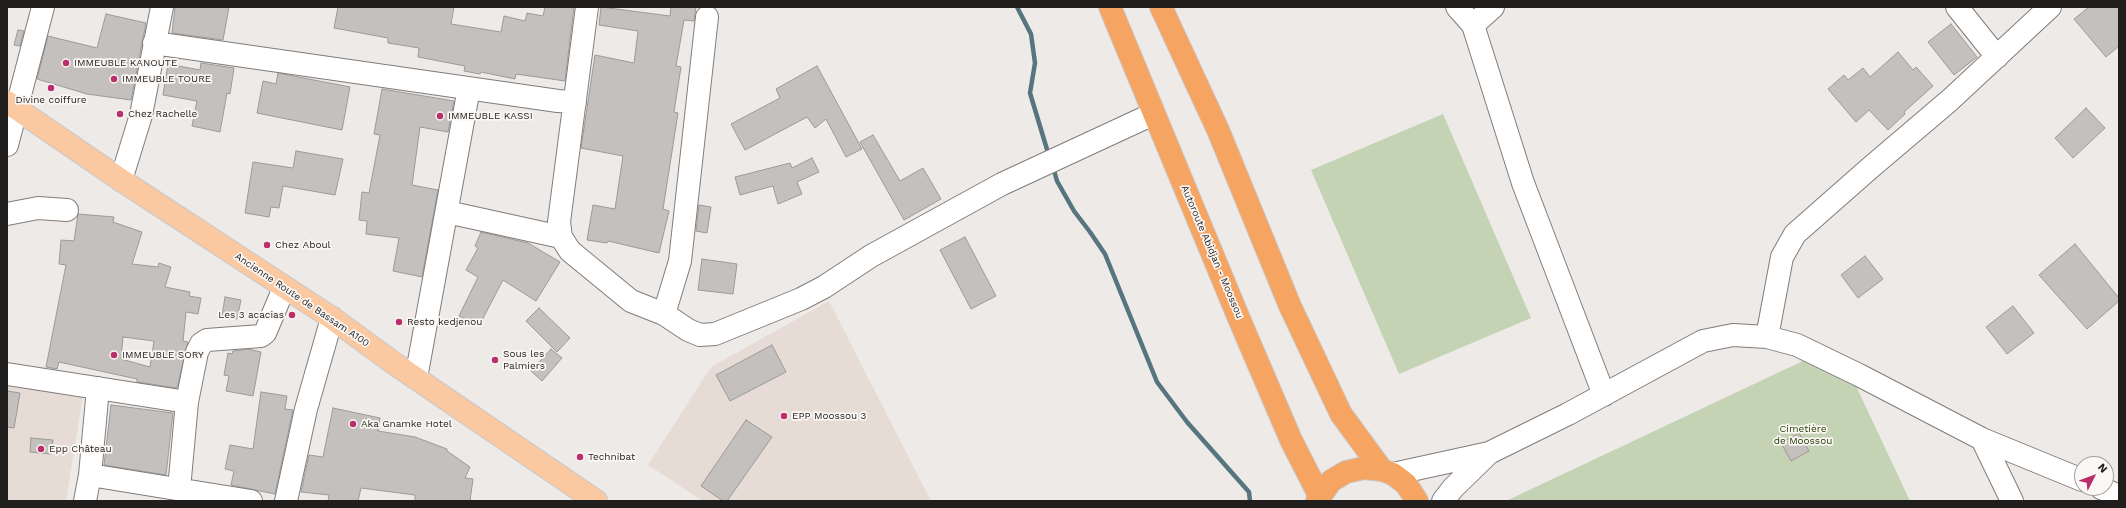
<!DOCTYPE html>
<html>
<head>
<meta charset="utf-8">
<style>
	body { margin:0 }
	#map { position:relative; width:2126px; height:508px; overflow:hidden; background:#eeeae7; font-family:"Work Sans",sans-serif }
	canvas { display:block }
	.frame { position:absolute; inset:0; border:8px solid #211f1e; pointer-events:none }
	.north { position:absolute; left:2074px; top:456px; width:40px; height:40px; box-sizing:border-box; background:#fbf7f4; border:1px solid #a4a19e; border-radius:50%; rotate:48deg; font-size:11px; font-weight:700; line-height:16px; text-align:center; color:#211f1e }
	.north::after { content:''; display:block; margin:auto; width:14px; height:18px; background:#b92f6c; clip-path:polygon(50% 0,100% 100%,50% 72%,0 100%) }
</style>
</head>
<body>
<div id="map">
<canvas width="2126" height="508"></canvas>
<div class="frame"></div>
<div class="north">N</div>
</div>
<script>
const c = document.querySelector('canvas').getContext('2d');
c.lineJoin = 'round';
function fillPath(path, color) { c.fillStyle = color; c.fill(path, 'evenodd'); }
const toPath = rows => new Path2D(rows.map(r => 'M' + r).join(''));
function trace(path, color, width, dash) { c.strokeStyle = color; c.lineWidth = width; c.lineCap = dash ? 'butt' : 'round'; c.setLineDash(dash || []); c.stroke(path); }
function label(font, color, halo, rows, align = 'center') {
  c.font = font + ' "Work Sans",sans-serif'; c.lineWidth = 3.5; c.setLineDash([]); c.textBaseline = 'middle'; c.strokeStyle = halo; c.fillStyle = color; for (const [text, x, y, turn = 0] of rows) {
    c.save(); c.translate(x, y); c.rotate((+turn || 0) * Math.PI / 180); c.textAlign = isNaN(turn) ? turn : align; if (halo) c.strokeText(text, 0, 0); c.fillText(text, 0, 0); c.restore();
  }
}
const built = toPath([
	[829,301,931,501,703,501,648,465,711,367],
	[7,384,83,396,66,501,7,501]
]);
const green = toPath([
	[1443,114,1531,318,1399,374,1311,170],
	[1805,360,1856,386,1910,501,1506,501]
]);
const stream = toPath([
	[1017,7,1031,34,1035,63,1030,93,1049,156],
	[1053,167,1057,181,1074,211,1090,232,1105,254,1157,382,1187,422,1249,492,1250,501]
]);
const building = toPath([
	[175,7,229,7,223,40,172,33,175,7],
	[338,7,454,7,451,24,501,32,504,16,525,21,527,13,543,16,545,7,574,7,565,81,516,74,515,79,481,72,480,74,464,71,465,66,418,57,419,48,388,43,388,38,334,28,338,7],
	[601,7,670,16,671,7,696,7,694,21,684,20,676,66,681,67,674,112,678,113,663,209,669,211,659,253,608,241,607,243,587,240,593,205,615,209,623,156,581,148,595,55,634,63,638,31,599,25,601,7],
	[2089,7,2119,7,2119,46,2106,57,2074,19,2089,7],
	[106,14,146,23,131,100,87,94,37,79,48,36,97,48,106,14],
	[1951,24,1977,57,1954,75,1928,42,1951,24],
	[18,30,24,31,20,46,14,45,18,30],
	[1898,52,1913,70,1916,67,1933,86,1904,112,1905,114,1888,130,1869,110,1856,122,1828,89,1844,75,1848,80,1863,68,1870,77,1898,52],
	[201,63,234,68,230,94,227,93,220,132,192,126,197,101,163,95,168,64,200,70,201,63],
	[817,66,862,149,846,157,826,119,815,128,807,117,745,150,731,124,780,98,776,89,817,66],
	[278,73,350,87,342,130,257,113,263,81,276,84,278,73],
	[382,89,454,101,448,132,420,127,412,185,438,190,422,277,393,271,399,238,366,234,367,221,359,220,362,192,369,193,380,135,374,134,382,89],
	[2086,108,2105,128,2073,158,2055,138,2086,108],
	[873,135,900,181,923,168,941,199,904,220,860,142,873,135],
	[296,151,343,159,335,195,283,186,279,208,271,207,269,217,245,213,253,162,293,168,296,151],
	[812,158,819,172,797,182,802,194,778,204,773,186,740,195,735,177,790,163,792,168,812,158],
	[699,205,711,207,707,233,696,231,699,205],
	[78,214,114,217,113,222,142,232,132,264,158,267,159,263,171,267,165,287,190,292,189,296,201,298,198,314,186,312,183,341,188,342,177,388,137,382,137,379,59,362,57,369,46,367,66,265,59,264,61,240,74,241,78,214],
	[123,337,154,341,150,367,121,359,123,337],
	[481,232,528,243,560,262,536,301,503,280,479,326,459,316,478,277,466,270,478,248,475,246,481,232],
	[965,237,996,296,971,309,940,250,965,237],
	[2075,244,2119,298,2119,301,2087,329,2039,275,2075,244],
	[1865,256,1883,279,1858,298,1841,275,1865,256],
	[702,259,737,264,733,294,698,290,702,259],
	[225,297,241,300,237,319,222,316,225,297],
	[2013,306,2034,333,2007,354,1986,327,2013,306],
	[539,308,570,338,557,352,526,321,539,308],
	[772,345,786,372,730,401,716,375,772,345],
	[248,349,261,352,253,396,226,391,229,376,224,375,228,353,232,354,233,351,248,349],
	[551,349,562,358,542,381,531,371,551,349],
	[7,391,20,393,14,428,7,427,7,391],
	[261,392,287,396,285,409,293,410,275,494,231,485,234,471,225,469,230,445,253,449,261,392],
	[111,405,173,413,166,475,104,465,111,405],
	[333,408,380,418,378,431,415,437,447,449,447,451,470,467,465,478,473,479,470,501,415,501,415,495,361,488,358,501,328,501,329,495,301,492,309,455,323,457,333,408],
	[746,420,772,437,727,501,723,501,701,486,746,420],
	[1799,433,1809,451,1791,461,1781,443,1799,433],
	[31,438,53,440,51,454,30,452,31,438]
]);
const minor = toPath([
	[587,7,559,222,561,237,570,251,631,301,664,314,688,330,700,335,715,334,801,299,824,287,871,256,1002,184,1153,114],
	[1457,7,1473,25,1523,183,1604,395],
	[1957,7,1997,57],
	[1473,25,1493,7],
	[154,43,558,101,575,102],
	[7,145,43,7],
	[121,180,141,115,162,7],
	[447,212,561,237],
	[7,214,38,208,67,210],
	[664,314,680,261,707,17],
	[1767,337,1782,257,1795,234,1870,168,1950,100,2050,7],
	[7,374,187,402],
	[416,378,469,88],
	[1982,439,2012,501],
	[1393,474,1489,453,1568,414,1703,341,1733,335,1767,337,1797,345,1859,375,1982,439,2082,480],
	[90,475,251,501],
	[2101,488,2119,496],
	[179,489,187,402,197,352,201,344,207,340,261,336,265,333,284,288],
	[85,501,90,475,98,388],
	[286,501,306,409,332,318],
	[1443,501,1453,488,1489,453]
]);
const major = toPath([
	[7,102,121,180,332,318,395,364,596,501]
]);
const highway = toPath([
	[1110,7,1240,321,1291,440,1319,495],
	[1161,7,1218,130,1290,306,1341,414,1382,470],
	[1317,501,1331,481,1346,472,1364,468,1382,470,1393,474,1406,484,1417,501]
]);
const markers = [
	[66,63,4,"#b92f6c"],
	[114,79,4,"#b92f6c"],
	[51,88,4,"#b92f6c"],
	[120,114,4,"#b92f6c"],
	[440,116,4,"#b92f6c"],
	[267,245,4,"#b92f6c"],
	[292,315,4,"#b92f6c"],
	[399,322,4,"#b92f6c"],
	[114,355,4,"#b92f6c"],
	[495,360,4,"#b92f6c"],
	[784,416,4,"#b92f6c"],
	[353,424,4,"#b92f6c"],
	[41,449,4,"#b92f6c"],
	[580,457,4,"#b92f6c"]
];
const poiNames = [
	["IMMEUBLE KANOUTE",74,63],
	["IMMEUBLE TOURE",122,79],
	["Divine coiffure",51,100,"center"],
	["Chez Rachelle",128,114],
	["IMMEUBLE KASSI",448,116],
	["Chez Aboul",275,245],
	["Les 3 acacias",284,315,"right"],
	["Resto kedjenou",407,322],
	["Sous les",503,354],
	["Palmiers",503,366],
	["IMMEUBLE SORY",122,355],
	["EPP Moossou 3",792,416],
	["Aka Gnamke Hotel",361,424],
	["Epp Château",49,449],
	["Technibat",588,457]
];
const streetNames = [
	["Autoroute Abidjan - Moossou",1212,252,67],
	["Ancienne Route de Bassam A100",302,300,34]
];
const parkNames = [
	["Cimetière",1803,429],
	["de Moossou",1803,441]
];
fillPath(built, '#e7dcd5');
fillPath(green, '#c3d3b3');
trace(stream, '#56757f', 4.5);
fillPath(building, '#c4c0bd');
trace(building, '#9d9997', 1);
trace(minor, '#807c7a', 24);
trace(major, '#cac9c9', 24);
trace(highway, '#cac9c9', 24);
trace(minor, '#fff', 22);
trace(major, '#fac8a1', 22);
trace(highway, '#f6a462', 22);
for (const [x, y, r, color] of markers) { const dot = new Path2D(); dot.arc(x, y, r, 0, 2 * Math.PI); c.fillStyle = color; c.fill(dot); trace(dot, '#fbf7f4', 1.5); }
label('10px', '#211f1e', '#fbf7f4', poiNames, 'left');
label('10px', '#211f1e', '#fbf7f4', streetNames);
label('10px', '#283f06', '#fbf7f4', parkNames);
</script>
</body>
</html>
